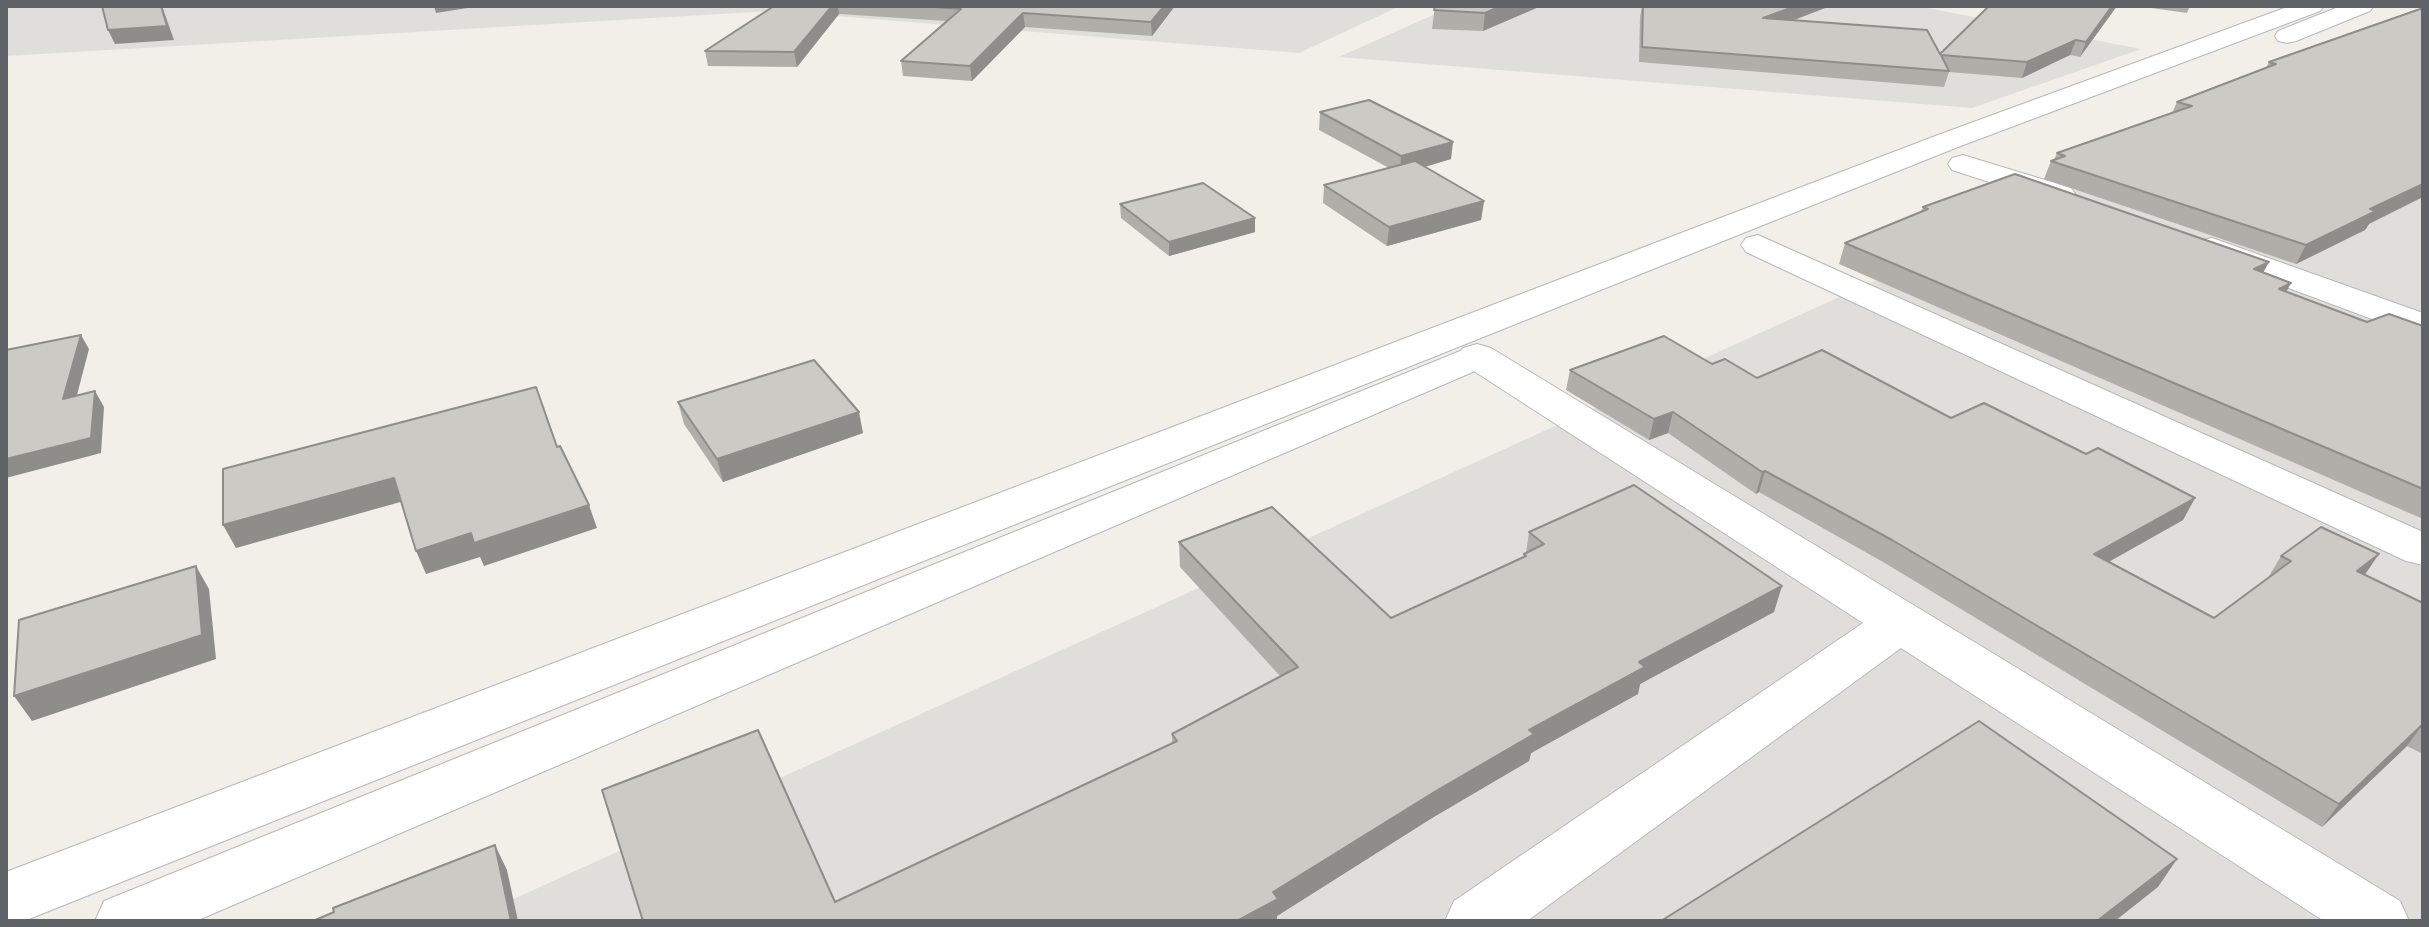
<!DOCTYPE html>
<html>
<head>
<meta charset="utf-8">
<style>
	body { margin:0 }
	#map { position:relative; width:2429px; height:927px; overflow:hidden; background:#f1efe8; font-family:Jost,sans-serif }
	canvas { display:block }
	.frame { position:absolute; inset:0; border:8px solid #5f6368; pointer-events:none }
</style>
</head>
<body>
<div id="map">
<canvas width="2429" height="927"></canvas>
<div class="frame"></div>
</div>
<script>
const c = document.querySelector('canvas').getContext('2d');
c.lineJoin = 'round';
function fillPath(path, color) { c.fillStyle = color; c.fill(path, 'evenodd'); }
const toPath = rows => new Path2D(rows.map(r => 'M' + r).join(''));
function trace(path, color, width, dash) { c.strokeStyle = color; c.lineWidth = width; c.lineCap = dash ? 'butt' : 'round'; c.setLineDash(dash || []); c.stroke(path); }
const industrial = toPath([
	[6,6,1400,6,1299,53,772,11,6,56],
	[1453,6,1917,6,2141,49,1972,108,1339,57],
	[2423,32,2423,921,465,921]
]);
const minor = toPath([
	[1963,155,2071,188,2076,195,2071,202,2060,205,1952,170,1948,164,1952,158,1963,155],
	[1758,235,2423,532,2423,565,2406,561,1746,252,1741,245,1746,238,1758,235],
	[2212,238,2423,313,2423,338,2200,255,2195,248,2200,241,2212,238],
	[1477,344,1491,348,2400,901,2409,921,2324,921,1901,648,1527,921,1445,921,1454,901,1863,623,1463,364,1457,356,1463,348,1477,344]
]);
const tertiary = toPath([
	[2290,6,2324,6,2320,11,1958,147,29,919,6,921,6,872,1938,135,2290,6],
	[2341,6,2374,6,2370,11,2296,41,2287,43,2278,41,2275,36,2278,31,2341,6],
	[1475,345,1489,349,1495,357,1489,365,196,921,95,921,104,901,1475,345]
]);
const wall = toPath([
	[774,6,1175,6,1152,36,1025,27,972,81,903,76,901,61,946,21,839,14,797,67,708,66,705,51],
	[1435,6,1541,6,1483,31,1432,29],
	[1642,6,1825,6,1825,8,1794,20,1940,54,1989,6,2117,6,2080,57,2070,55,2022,78,1949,72,1944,87,1639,62,1640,17],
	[2137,6,2190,6,2187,13],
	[2423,8,2369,224,2365,230,2296,264,2044,179,2051,161,2054,160,2057,153,2172,113,2177,102,2266,68,2269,62],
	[1320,112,1451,159,1425,167,1484,201,1481,220,1387,246,1323,203,1324,185,1389,168,1319,130],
	[1120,204,1255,218,1255,232,1169,256,1121,218],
	[1923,207,2263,273,2286,292,2367,322,2423,326,2423,519,1839,264,1845,243,1921,212],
	[1712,364,1757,378,1951,418,2086,454,2195,498,2183,520,2108,562,2214,618,2268,578,2281,556,2365,575,2423,603,2423,754,2407,746,2322,827,1883,562,1759,492,1756,494,1668,433,1649,440,1566,390,1570,370],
	[678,402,863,433,723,482,684,424],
	[1529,532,1774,612,1640,684,1638,694,1531,753,1529,761,1432,818,1277,916,1277,921,643,921,835,902,1172,743,1172,734,1281,677,1180,567,1179,542,1391,618,1523,557,1524,554,1526,553]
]);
const shadedWall = toPath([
	[161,6,162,6,174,40,115,44,108,30],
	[434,6,473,6,474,7,436,13],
	[832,6,838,6,839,14,797,67,794,52],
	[1164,6,1175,6,1152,36,1151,22],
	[1501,6,1541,6,1483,31,1485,13],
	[1796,6,1825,6,1825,8,1760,33,1763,18],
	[2112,6,2117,6,2080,57,2086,42],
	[1023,13,1025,27,972,81,970,66],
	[6,21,8,54,6,54],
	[2076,40,2070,55,2022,78,2027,62],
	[1453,142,1451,159,1400,174,1401,156],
	[2423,184,2423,197,2369,224,2365,230,2296,264,2306,245,2370,209],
	[1484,201,1481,220,1387,246,1389,227],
	[1255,218,1255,232,1169,256,1169,242],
	[2269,262,2258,282,2254,269],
	[2291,283,2280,304,2279,289],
	[81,335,89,349,72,414,63,399],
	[95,391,104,407,101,453,6,478,6,459],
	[859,412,863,433,723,482,717,459],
	[1673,412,1668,433,1649,440,1654,419],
	[1765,471,1759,492,1756,494,1762,472],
	[394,478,404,501,236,548,223,525],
	[2195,498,2183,520,2082,577,2094,554],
	[589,505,597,528,484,566,480,557,426,574,416,551,471,533],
	[2379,554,2364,576,2357,571],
	[196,566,209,589,216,659,32,721,14,696],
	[1782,586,1774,612,1640,684,1638,694,1531,753,1529,761,1432,818,1277,916,1277,921,1237,921,1273,892,1529,730,1639,662],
	[2423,724,2407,746,2322,827,2339,804],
	[495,845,507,870,518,921,511,921],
	[2177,859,2158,887,2115,921,2097,921]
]);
const building = toPath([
	[102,6,161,6,167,26,108,30,102,6],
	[774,6,832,6,794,52,705,51,774,6],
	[922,6,1164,6,1151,22,1023,13,970,66,901,61,961,9,922,6],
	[1435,6,1501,6,1485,13,1434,10,1435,6],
	[1643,6,1796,6,1763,18,1927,30,1940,54,1989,6,2112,6,2086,42,2076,40,2027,62,1941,55,1949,71,1642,47,1643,6],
	[2423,8,2423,184,2370,209,2376,211,2306,245,2051,161,2065,156,2057,153,2192,106,2177,102,2276,64,2269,62,2423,8],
	[1369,100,1453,142,1401,156,1320,112,1369,100],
	[1415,161,1484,201,1389,227,1324,185,1415,161],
	[2015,174,2269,262,2254,269,2291,283,2279,289,2367,322,2389,314,2423,326,2423,489,1845,243,1928,209,1923,207,2015,174],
	[1203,183,1255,218,1169,242,1120,204,1203,183],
	[81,335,63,399,95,391,91,438,6,459,6,350,81,335],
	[1664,336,1712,364,1725,359,1757,378,1822,350,1951,418,1984,403,2086,454,2098,448,2195,498,2094,554,2214,618,2291,561,2281,556,2321,527,2379,554,2357,571,2423,603,2423,724,2339,804,1892,540,1765,471,1762,472,1673,412,1654,419,1570,370,1664,336],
	[814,360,859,412,717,459,678,402,814,360],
	[536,387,557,447,560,446,589,505,474,543,471,533,416,551,394,478,223,525,223,469,536,387],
	[1634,485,1782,586,1639,662,1645,667,1529,730,1534,734,1436,791,1273,892,1278,899,1237,921,643,921,602,790,758,730,835,902,1177,741,1172,734,1298,667,1179,542,1272,507,1391,618,1526,556,1524,554,1544,544,1529,532,1634,485],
	[196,566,202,635,14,696,19,620,196,566],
	[1979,721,2177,859,2097,921,1661,921,1979,721],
	[495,845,511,921,313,921,334,912,333,908,495,845]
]);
fillPath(industrial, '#e0deda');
trace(minor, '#b5b8bc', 2);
trace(tertiary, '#b5b8bc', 2);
fillPath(minor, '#fff');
fillPath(tertiary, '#fff');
fillPath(wall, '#afaea9');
fillPath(shadedWall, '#8f8d8a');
fillPath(building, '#cccac5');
trace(building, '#8f8d8a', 2);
</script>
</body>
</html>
